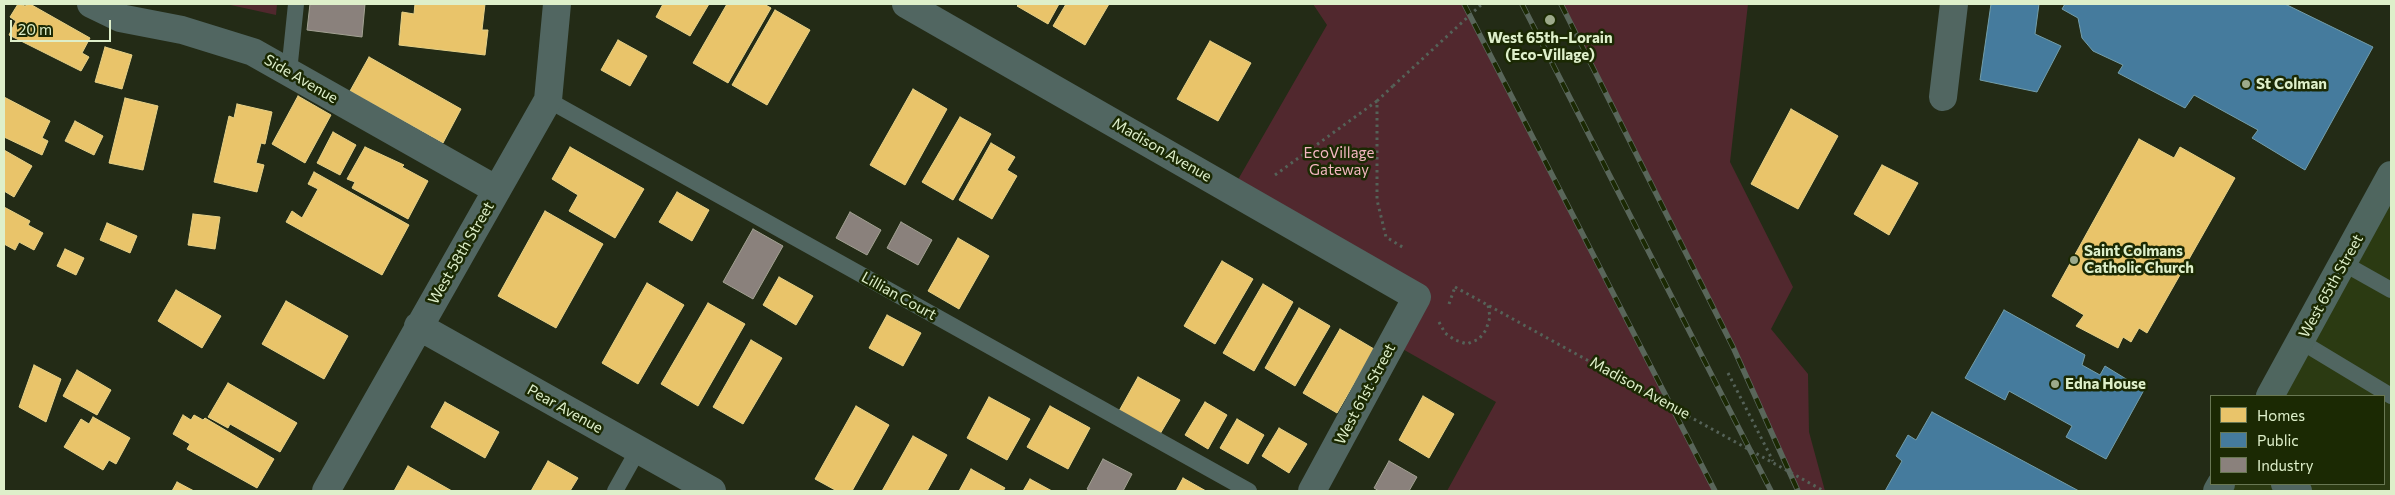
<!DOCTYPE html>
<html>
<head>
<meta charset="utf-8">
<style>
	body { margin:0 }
	#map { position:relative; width:2395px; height:495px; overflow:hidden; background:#232b16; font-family:Commissioner,sans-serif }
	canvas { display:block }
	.frame { position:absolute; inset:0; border:5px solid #deefca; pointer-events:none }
	.legend { position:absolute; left:2210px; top:395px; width:175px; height:90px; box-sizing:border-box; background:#1b2903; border:1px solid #697853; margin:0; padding:6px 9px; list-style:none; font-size:15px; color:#deefca }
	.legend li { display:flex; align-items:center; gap:10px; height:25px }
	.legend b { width:25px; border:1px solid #697853 }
	.scale { position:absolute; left:10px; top:20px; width:101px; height:22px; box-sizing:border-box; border:2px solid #deefca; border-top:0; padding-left:6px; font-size:15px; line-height:18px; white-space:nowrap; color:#deefca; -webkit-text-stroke:4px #1b2903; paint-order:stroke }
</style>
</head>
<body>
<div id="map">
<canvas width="2395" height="495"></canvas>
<div class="frame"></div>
<ul class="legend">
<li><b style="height:14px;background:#e9c46a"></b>Homes</li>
<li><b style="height:14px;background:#457b9d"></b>Public</li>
<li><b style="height:14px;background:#8a817c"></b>Industry</li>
</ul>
<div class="scale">20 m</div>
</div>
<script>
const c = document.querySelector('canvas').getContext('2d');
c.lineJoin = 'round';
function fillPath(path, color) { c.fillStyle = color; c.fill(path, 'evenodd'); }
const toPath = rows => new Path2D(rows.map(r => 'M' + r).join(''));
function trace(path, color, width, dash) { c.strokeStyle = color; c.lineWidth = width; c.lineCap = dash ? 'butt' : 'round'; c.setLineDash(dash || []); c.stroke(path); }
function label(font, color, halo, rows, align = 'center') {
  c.font = font + ' Commissioner,sans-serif'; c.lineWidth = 5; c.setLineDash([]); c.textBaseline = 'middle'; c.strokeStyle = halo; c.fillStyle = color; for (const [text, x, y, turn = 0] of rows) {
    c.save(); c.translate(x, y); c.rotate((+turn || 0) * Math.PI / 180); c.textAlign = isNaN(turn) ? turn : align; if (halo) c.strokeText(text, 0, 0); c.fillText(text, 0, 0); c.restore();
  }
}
const built = toPath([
	[2391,175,2391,491,2217,491,2221,484,2384,484,2384,396,2270,396]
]);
const green = toPath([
	[226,4,277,4,276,15],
	[1313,4,1464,4,1715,491,1447,491,1496,402,1392,343,1417,297,1232,190,1327,25],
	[1561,4,1748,4,1730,162,1793,287,1771,329,1808,374,1809,432,1825,491,1798,491,1733,347]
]);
const homes = toPath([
	[18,4,25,6,30,4,90,38,82,53,89,57,81,71,9,35,16,21,10,17,18,4],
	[415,4,485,4,482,30,488,30,485,55,399,45,402,12,414,14,415,4],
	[663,4,709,4,690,36,656,17,663,4],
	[727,4,764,4,771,8,728,83,693,63,727,4],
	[1019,4,1059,4,1048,24,1017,6,1019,4],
	[1066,4,1109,4,1085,45,1053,26,1066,4],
	[775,10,810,30,767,105,732,85,775,10],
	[618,40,647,56,630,86,601,70,618,40],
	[1210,41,1251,63,1218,121,1177,99,1210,41],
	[105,47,132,55,122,89,95,82,105,47],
	[369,57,461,109,443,143,350,91,369,57],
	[913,89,947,109,905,185,870,165,913,89],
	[298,96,331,115,305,163,272,144,298,96],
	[4,97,50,121,42,138,48,141,42,155,4,137,4,97],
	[125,98,158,106,143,170,109,163,125,98],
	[237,104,272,112,265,144,261,143,256,163,264,165,257,192,214,182,229,116,234,118,237,104],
	[1791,109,1838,136,1798,209,1751,184,1791,109],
	[960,117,991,134,953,200,922,182,960,117],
	[75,121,103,136,94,155,65,141,75,121],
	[333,132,356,145,340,175,317,163,333,132],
	[2139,139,2174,158,2180,147,2235,178,2147,333,2139,328,2131,342,2123,337,2118,348,2076,326,2084,315,2052,296,2139,139],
	[991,143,1015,157,1007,170,1017,176,992,219,959,200,991,143],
	[365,147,404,165,402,167,428,181,408,219,352,188,355,182,347,179,365,147],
	[570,147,644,189,615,238,569,211,578,195,552,179,570,147],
	[4,150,32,166,14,197,4,191,4,150],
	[1882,165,1918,183,1889,235,1854,214,1882,165],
	[314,172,409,225,382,275,286,222,292,211,302,218,318,189,308,184,314,172],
	[677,192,709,210,692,241,659,222,677,192],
	[4,207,30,221,28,225,43,233,34,250,19,242,15,250,4,244,4,207],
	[545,211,603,244,556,328,498,296,545,211],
	[193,214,220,217,215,249,188,245,193,214],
	[107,223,137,236,130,253,100,240,107,223],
	[958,238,989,256,959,309,928,291,958,238],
	[65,249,84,258,76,275,57,266,65,249],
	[1222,261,1253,279,1215,344,1184,326,1222,261],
	[779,277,813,296,796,325,763,305,779,277],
	[647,283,684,305,638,384,602,363,647,283],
	[1263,284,1293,302,1254,371,1223,353,1263,284],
	[176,290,221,316,202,348,158,321,176,290],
	[286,301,348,336,324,379,262,344,286,301],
	[708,303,745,324,698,406,661,384,708,303],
	[1299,308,1330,326,1295,386,1265,368,1299,308],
	[887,315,921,333,903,366,869,348,887,315],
	[1340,329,1374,349,1337,413,1303,393,1340,329],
	[751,340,782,358,743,424,713,407,751,340],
	[34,365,61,379,46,422,19,407,34,365],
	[77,370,111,390,97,415,63,396,77,370],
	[1138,377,1180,400,1160,434,1119,411,1138,377],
	[228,383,297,423,280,452,230,424,228,428,208,417,228,383],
	[1423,396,1454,414,1429,458,1399,440,1423,396],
	[989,397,1030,419,1007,460,967,438,989,397],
	[445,402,499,432,485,458,431,427,445,402],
	[1205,402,1227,415,1208,449,1185,435,1205,402],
	[856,406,889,425,852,491,837,491,815,479,856,406],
	[1050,406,1090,428,1068,469,1027,447,1050,406],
	[183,415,191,420,194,415,203,420,205,418,274,459,257,488,187,449,190,444,173,434,183,415],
	[93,417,130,438,116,464,109,460,103,470,64,447,81,419,89,424,93,417],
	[1237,419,1264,435,1248,464,1220,448,1237,419],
	[1279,428,1307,444,1289,473,1262,456,1279,428],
	[913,436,947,455,927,491,882,491,913,436],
	[548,461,578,478,570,491,531,491,548,461],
	[408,466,452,491,394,491,408,466],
	[971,469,1005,488,1003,491,959,491,971,469],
	[1183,478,1206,491,1176,491,1183,478],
	[1030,479,1052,491,1023,491,1030,479],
	[177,482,194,491,172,491,177,482]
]);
const public = toPath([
	[1991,4,2039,4,2035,34,2061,46,2037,92,1980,80,1991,4],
	[2065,4,2285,4,2373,47,2305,170,2252,138,2258,130,2194,95,2185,108,2118,73,2123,65,2093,51,2082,38,2078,18,2062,9,2065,4],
	[2004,310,2085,355,2082,365,2100,375,2105,366,2144,390,2106,459,2066,437,2072,426,2009,391,2005,400,1965,378,2004,310],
	[1932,412,2079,491,1885,491,1902,461,1896,456,1908,435,1916,440,1932,412]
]);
const industry = toPath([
	[310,4,365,4,362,37,307,30,310,4],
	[850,212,881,230,867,255,836,238,850,212],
	[901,222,932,240,918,265,887,248,901,222],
	[753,229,783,246,753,299,723,282,753,229],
	[1103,459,1132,474,1123,491,1091,491,1087,489,1103,459],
	[1389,461,1417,477,1409,491,1379,491,1374,488,1389,461]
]);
const path = toPath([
	[1393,86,1377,101,1377,200,1386,237,1404,248],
	[1275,175,1377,101],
	[1449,304,1455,287],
	[1439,322,1445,333,1455,340,1467,344,1479,339,1486,330,1490,317,1488,305],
	[1728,373,1773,461]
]);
const lane = toPath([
	[289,72,296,4],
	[548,100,1249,491],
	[2343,263,2391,290],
	[2300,341,2391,396],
	[615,491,638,450]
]);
const street = toPath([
	[91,4,120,18,182,30,253,52,497,190],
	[906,4,1417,297,1312,491],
	[1943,97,1954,4],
	[418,326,712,491],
	[2285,484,2298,491],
	[326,491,548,100,557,4]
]);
const secondary = toPath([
	[2270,396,2391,175],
	[2217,491,2221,484]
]);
const rail = toPath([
	[1464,4,1715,491],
	[1522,4,1771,491],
	[1561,4,1733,347,1798,491]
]);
const pathBridge = toPath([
	[1393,86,1482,4],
	[1455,287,1824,491]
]);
const markers = [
	[1550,20,6,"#9daa8b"],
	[2246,84,5,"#9daa8b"],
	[2074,260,5,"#9daa8b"],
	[2055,384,5,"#9daa8b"]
];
const poiNames = [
	["West 65th–Lorain",1550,38,"center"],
	["(Eco-Village)",1550,55,"center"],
	["St Colman",2256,84],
	["Saint Colmans",2084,251],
	["Catholic Church",2084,268],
	["Edna House",2065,384]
];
const streetNames = [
	["Side Avenue",301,79,30],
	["Madison Avenue",1162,150,30],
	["West 58th Street",461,253,-60],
	["West 65th Street",2331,286,-61],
	["Lillian Court",899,296,29],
	["Madison Avenue",1640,388,29],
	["West 61st Street",1365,394,-62],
	["Pear Avenue",565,409,29]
];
const parkNames = [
	["EcoVillage",1339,153],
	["Gateway",1339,170]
];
fillPath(built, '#2b3a12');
fillPath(green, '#51282e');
fillPath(homes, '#e9c46a');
trace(homes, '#e6d187', 1);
fillPath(public, '#457b9d');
trace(public, '#739eaa', 1);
fillPath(industry, '#8a817c');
trace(industry, '#a3a293', 1);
trace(path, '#556258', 3, [2.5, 4]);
trace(lane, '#516661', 16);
trace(street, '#516661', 28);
trace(secondary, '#4f665f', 28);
trace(rail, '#59665a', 5.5);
trace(rail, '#1b2903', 4, [11]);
trace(pathBridge, '#556258', 3, [2.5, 4]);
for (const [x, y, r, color] of markers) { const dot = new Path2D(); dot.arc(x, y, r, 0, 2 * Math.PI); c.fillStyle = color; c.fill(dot); trace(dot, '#1b2903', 2); }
label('bold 15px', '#deefca', '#1b2903', poiNames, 'left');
label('15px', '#deefca', '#1b2903', streetNames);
label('15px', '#f4b7c1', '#1b2903', parkNames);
</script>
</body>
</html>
